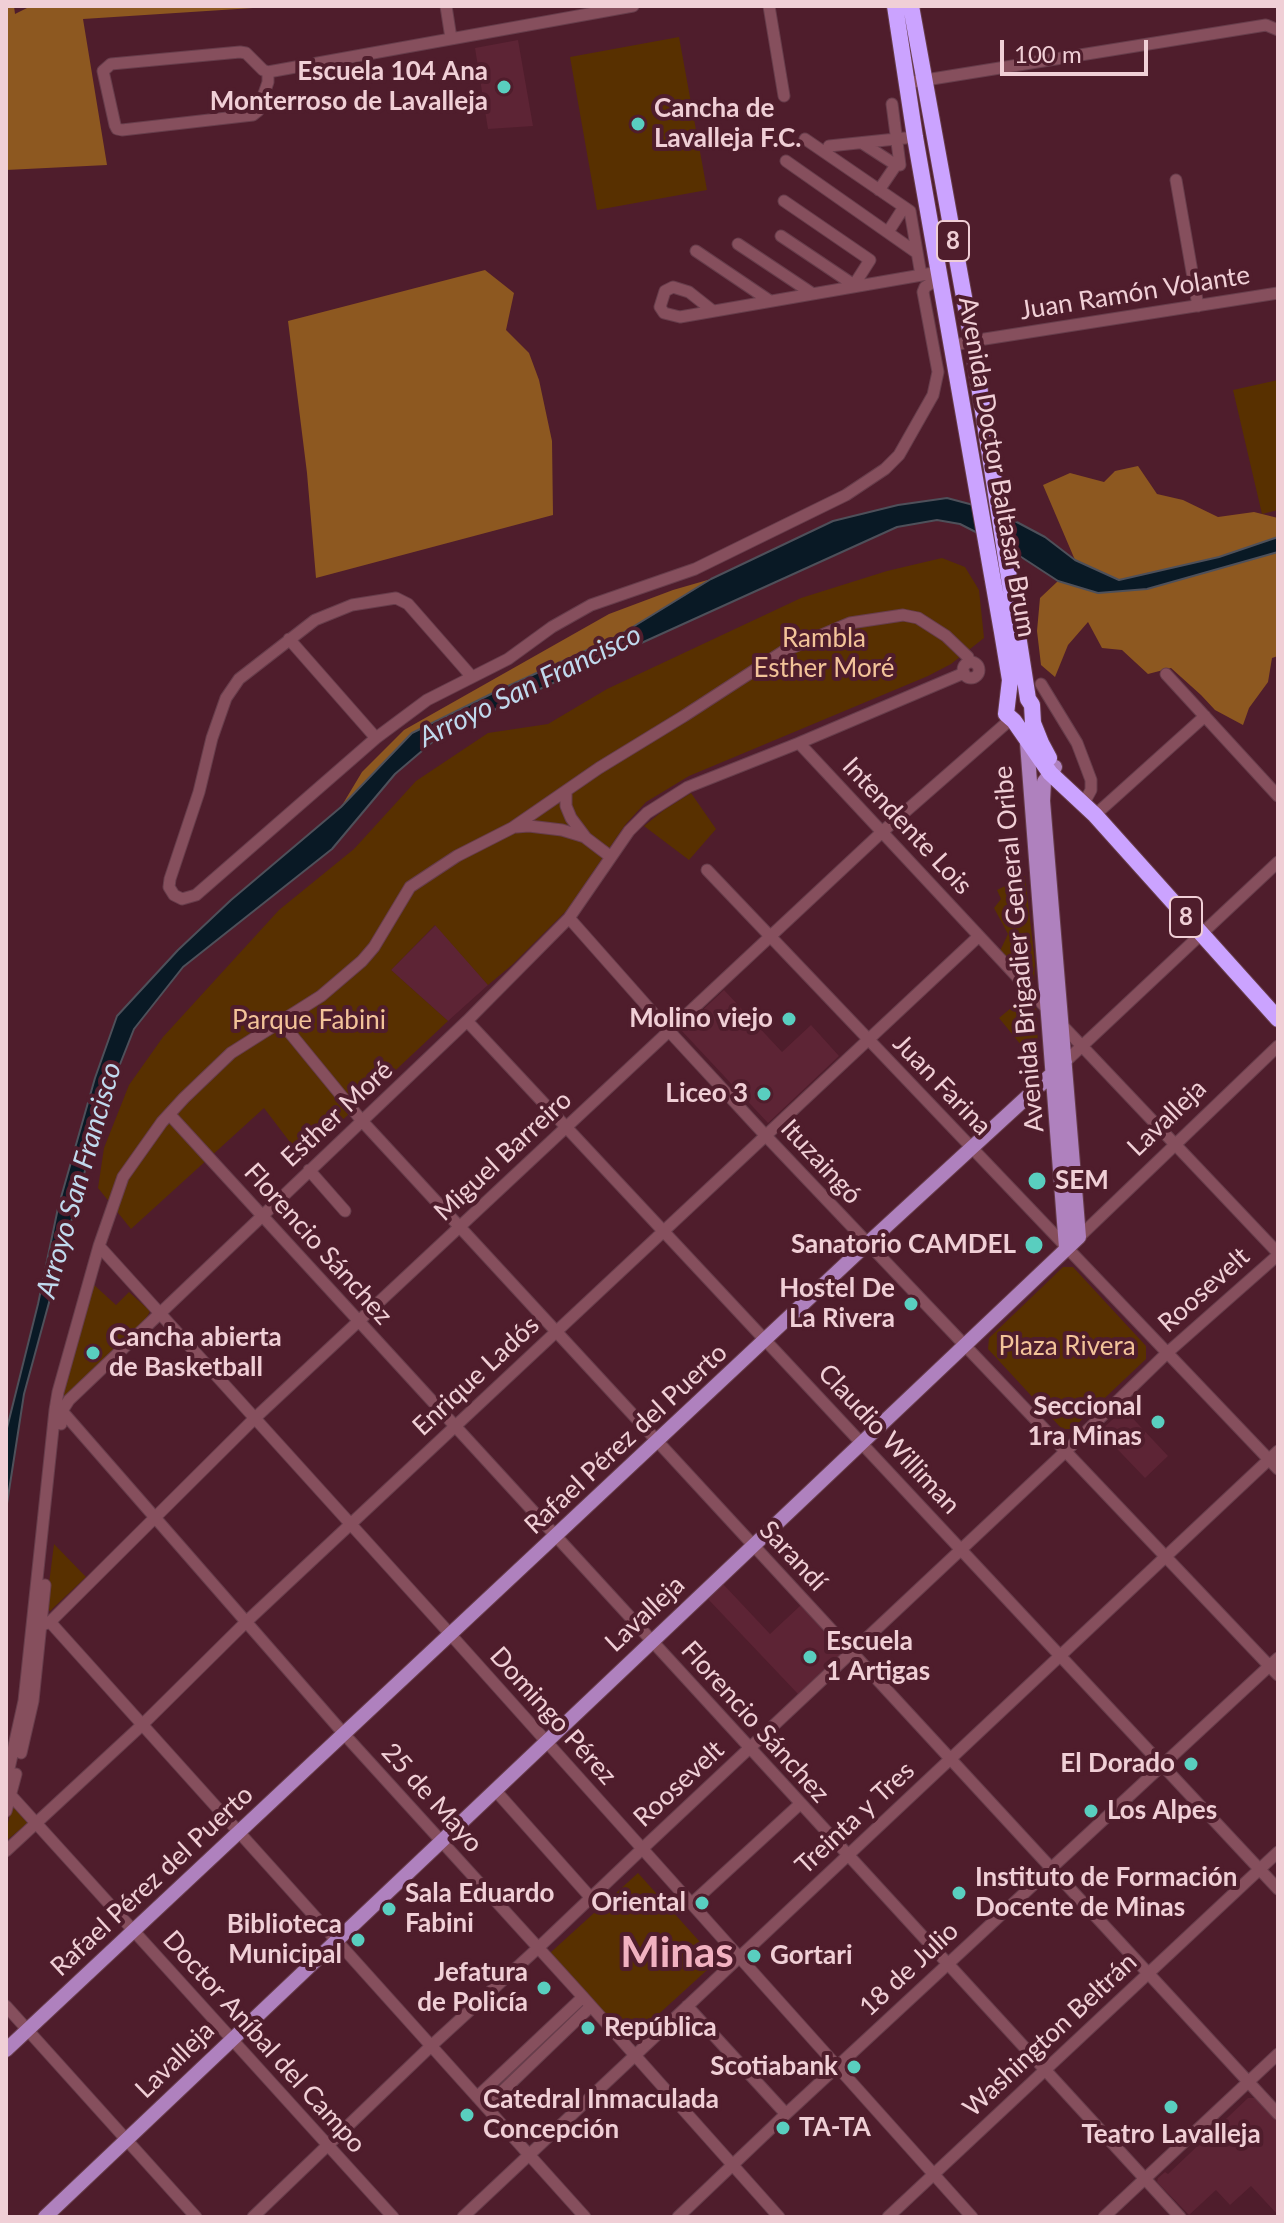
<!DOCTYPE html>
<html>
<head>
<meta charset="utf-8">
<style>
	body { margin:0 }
	#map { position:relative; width:1284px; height:2223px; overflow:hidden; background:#4f1d2c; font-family:Lato,sans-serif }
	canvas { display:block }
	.frame { position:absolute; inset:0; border:8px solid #f0cfd6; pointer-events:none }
	.scale { position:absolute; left:1000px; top:40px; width:148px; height:36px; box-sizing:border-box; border:4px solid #f0cfd6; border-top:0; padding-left:10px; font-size:24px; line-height:28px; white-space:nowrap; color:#f0cfd6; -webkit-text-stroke:6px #4f1d2c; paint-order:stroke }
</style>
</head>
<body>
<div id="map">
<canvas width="1284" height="2223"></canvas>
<div class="frame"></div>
<div class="scale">100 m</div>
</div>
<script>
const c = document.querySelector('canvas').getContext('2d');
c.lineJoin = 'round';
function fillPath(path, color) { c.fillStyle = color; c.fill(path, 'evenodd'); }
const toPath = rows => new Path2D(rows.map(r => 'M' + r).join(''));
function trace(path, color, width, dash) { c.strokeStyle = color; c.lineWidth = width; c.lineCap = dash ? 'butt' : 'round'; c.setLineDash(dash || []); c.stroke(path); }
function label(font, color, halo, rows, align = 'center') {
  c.font = font + ' Lato,sans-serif'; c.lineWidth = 8; c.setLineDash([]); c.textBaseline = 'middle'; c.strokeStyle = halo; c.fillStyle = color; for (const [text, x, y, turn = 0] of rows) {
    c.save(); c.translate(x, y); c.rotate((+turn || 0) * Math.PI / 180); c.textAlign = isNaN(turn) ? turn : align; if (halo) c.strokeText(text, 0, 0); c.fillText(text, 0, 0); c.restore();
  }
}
const built = toPath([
	[518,40,533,126,488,129,475,48],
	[436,925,488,985,448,1021,391,970],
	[724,990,782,1052,811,1025,839,1056,768,1123,681,1030],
	[1124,1409,1168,1456,1145,1478,1100,1431],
	[723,1584,770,1634,801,1605,844,1651,798,1694,708,1599],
	[1248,2098,1256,2098,1278,2122,1278,2215,1251,2186,1230,2205,1216,2190,1189,2215,1157,2182,1158,2178,1165,2172,1168,2174]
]);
const green = toPath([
	[679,37,707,190,597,210,570,57],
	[1278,380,1278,510,1262,514,1233,390],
	[942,558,965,567,979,590,984,638,951,664,928,676,689,776,646,802,625,825,567,910,512,965,488,985,435,925,391,970,448,1021,302,1158,264,1108,131,1229,98,1188,104,1148,129,1085,163,1037,279,910,354,849,416,781,488,733,548,724,607,689,801,598,887,571],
	[691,793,716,829,689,860,644,826,664,810],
	[1025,876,1035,963,1034,982,1027,985,999,953,1008,934,994,908,1001,899,997,890],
	[1023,998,1036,1005,1039,1067,999,1018],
	[1063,1267,1073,1267,1146,1346,1146,1359,1072,1429,1062,1429,988,1349,989,1338],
	[93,1284,116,1305,129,1292,150,1311,146,1319,61,1402],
	[54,1544,86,1577,50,1611,46,1608],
	[12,1806,28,1823,6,1841,6,1832],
	[638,1873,717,1961,629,2041,550,1953]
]);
const forest = toPath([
	[6,6,14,6,15,14,31,6,284,6,83,19,107,165,6,170],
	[485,270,514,293,506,330,529,353,539,380,552,441,553,515,316,578,307,473,288,321],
	[1138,466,1157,494,1183,500,1218,517,1254,512,1278,518,1278,537,1219,557,1119,580,1075,560,1043,485,1070,473,1104,482,1115,471],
	[1278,552,1278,656,1272,658,1268,682,1249,708,1243,725,1215,710,1201,695,1171,668,1148,674,1122,650,1102,648,1088,622,1068,645,1055,677,1041,665,1037,631,1040,598,1058,581,1098,593,1147,589],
	[711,579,618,636,495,692,341,807,362,772,404,730,609,614,673,590]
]);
const water = toPath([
	[947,498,996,511,1045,537,1075,560,1119,580,1219,557,1278,537,1278,552,1147,589,1098,593,1058,581,1009,549,960,524,937,520,897,527,443,733,395,774,332,849,183,967,134,1029,101,1112,24,1394,6,1510,6,1432,38,1304,58,1208,95,1078,117,1016,178,950,231,900,341,807,412,733,495,692,618,636,711,579,833,521,898,505,947,498]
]);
const minor = toPath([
	[446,6,451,38],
	[769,6,784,96],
	[268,72,268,82,258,111,253,115,122,130,117,129,115,125,103,71,111,64,240,52,246,53,263,70,268,72,633,6],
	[907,83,1266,25,1278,30],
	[892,104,900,165,896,165],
	[805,139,910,211,921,275],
	[862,143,896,165,879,190],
	[829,146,915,137],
	[786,161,917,253],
	[1176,180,1198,306],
	[888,232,904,207],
	[781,236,854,285,870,260,784,201],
	[738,244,813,294],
	[696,251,770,301],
	[713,311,689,292,673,287,665,291,660,307,664,313,680,317,939,272],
	[952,346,972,341,1278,293],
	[289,639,376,738],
	'963 670a8 8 0 1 1 16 0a8 8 0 1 1-16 0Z',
	[1166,674,1278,796],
	[472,677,408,604,396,598,352,605,315,620,239,679,226,698,212,738,199,792,170,879,169,887,174,895,182,899,196,895,376,738,427,700,508,659,552,627,591,605,695,569,846,495,885,469,899,455,933,395,938,372,923,292,925,287,940,278],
	[1041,684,1077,743,1085,764,1091,780,1091,790,1085,801],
	[799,743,1049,1011],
	[566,791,566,806,571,818,586,838,611,857],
	[1095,815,1205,716],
	[516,827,529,826,562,830,585,837],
	[707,870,1278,1469],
	[569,918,669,1031,766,1136,1278,1675],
	[467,1021,1278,1889],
	[281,1022,362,1121,1278,2114],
	[1061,1024,1278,1253],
	[1065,1062,1278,862],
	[170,1115,1180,2217],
	[309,1170,345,1211],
	[1079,1237,1278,1046],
	[99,1246,451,1635,972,2217],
	[57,1410,62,1411,344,1734,583,1997,779,2217],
	[61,1424,62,1411,69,1400,467,1021,569,918,629,831,647,813,688,787,799,743,964,673],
	[50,1622,585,2217],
	[37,1627,50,1622,255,1418,882,832,1011,719],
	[21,1753,33,1701,45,1585],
	[6,1782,24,1701,55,1410,58,1392,99,1246,123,1177,162,1122,184,1098,231,1053,321,996,362,961,374,947,410,887,457,856,512,828,599,768,684,716,784,651,850,623,903,615,918,618,946,636,968,657,969,662],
	[6,1790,393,2217],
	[495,1790,591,1898],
	[6,1811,16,1774],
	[6,1851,142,1725,246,1622,979,936],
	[691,1904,800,1804],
	[6,2006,196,2217],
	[687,2006,786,2114],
	[477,2097,583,1997],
	[486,2107,591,2006],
	[253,2217,431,2046,538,1948,642,1849,1066,1451,1167,1353,1278,1255],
	[463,2217,1278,1451],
	[678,2217,786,2114,1278,1658],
	[888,2217,1278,1852],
	[1104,2217,1278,2054]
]);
const major = toPath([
	[1027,743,1066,1248],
	[6,2050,868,1243,1065,1062],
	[45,2217,1079,1237,1043,801,1044,782,1055,767]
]);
const highway = toPath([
	[895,6,915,137,1002,632,1010,680,1006,714,1014,721,1050,773,1095,815,1278,1019],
	[911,6,972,341,1028,699,1032,705,1033,723,1041,743,1049,758]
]);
const markers = [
	[504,87,8,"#59cebf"],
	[638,124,8,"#59cebf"],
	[789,1019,8,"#59cebf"],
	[764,1094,8,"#59cebf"],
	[1037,1181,10,"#59cebf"],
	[1034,1245,10,"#59cebf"],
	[911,1304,8,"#59cebf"],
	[93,1353,8,"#59cebf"],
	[1158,1422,8,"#59cebf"],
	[810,1657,8,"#59cebf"],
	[1191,1764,8,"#59cebf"],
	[1091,1811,8,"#59cebf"],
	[959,1893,8,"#59cebf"],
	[702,1903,8,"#59cebf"],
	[389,1909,8,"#59cebf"],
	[358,1940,8,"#59cebf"],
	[754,1956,8,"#59cebf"],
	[544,1988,8,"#59cebf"],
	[588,2028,8,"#59cebf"],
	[854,2067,8,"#59cebf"],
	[1171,2107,8,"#59cebf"],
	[467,2115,8,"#59cebf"],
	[783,2128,8,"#59cebf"]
];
const shields = [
	[953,241,32],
	[1186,917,32]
];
const shieldNames = [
	["8",953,241],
	["8",1186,917]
];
const poiNames = [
	["Escuela 104 Ana",488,72],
	["Monterroso de Lavalleja",488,102],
	["Cancha de",654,109,"left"],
	["Lavalleja F.C.",654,139,"left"],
	["Molino viejo",773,1019],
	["Liceo 3",748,1094],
	["SEM",1055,1181,"left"],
	["Sanatorio CAMDEL",1016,1245],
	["Hostel De",895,1289],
	["La Rivera",895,1319],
	["Cancha abierta",109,1338,"left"],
	["de Basketball",109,1368,"left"],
	["Seccional",1142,1407],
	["1ra Minas",1142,1437],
	["Escuela",826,1642,"left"],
	["1 Artigas",826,1672,"left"],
	["El Dorado",1175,1764],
	["Los Alpes",1107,1811,"left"],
	["Instituto de Formación",975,1878,"left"],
	["Docente de Minas",975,1908,"left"],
	["Sala Eduardo",405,1894,"left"],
	["Fabini",405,1924,"left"],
	["Oriental",686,1903],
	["Biblioteca",342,1925],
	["Municipal",342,1955],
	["Gortari",770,1956,"left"],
	["Jefatura",528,1973],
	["de Policía",528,2003],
	["República",604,2028,"left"],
	["Scotiabank",838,2067],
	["Catedral Inmaculada",483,2100,"left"],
	["Concepción",483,2130,"left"],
	["TA-TA",799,2128,"left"],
	["Teatro Lavalleja",1171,2135,"center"]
];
const streetNames = [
	["Juan Ramón Volante",1135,293,-9],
	["Avenida Doctor Baltasar Brum",997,467,80],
	["Intendente Lois",907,826,47],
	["Avenida Brigadier General Oribe",1019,949,-95],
	["Juan Farina",942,1085,46],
	["Esther Moré",337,1114,-43],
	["Lavalleja",1167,1118,-44],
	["Miguel Barreiro",503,1156,-43],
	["Ituzaingó",821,1162,47],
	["Florencio Sánchez",318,1244,48],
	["Roosevelt",1204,1290,-42],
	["Enrique Ladós",476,1376,-43],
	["Rafael Pérez del Puerto",626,1439,-43],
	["Claudio Williman",889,1439,47],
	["Sarandí",793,1556,47],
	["Lavalleja",645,1614,-43],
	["Domingo Pérez",553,1716,48],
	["Florencio Sánchez",755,1722,48],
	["Roosevelt",679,1784,-43],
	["25 de Mayo",432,1798,48],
	["Treinta y Tres",855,1818,-43],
	["Rafael Pérez del Puerto",152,1881,-43],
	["18 de Julio",909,1969,-43],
	["Washington Beltrán",1050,2035,-43],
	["Doctor Aníbal del Campo",264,2042,48],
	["Lavalleja",175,2060,-44]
];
const parkNames = [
	["Rambla",824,639],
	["Esther Moré",824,669],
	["Parque Fabini",309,1021],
	["Plaza Rivera",1067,1347]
];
const waterNames = [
	["Arroyo San Francisco",530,686,-26],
	["Arroyo San Francisco",79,1180,-74]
];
const townNames = [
	["Minas",677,1953]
];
fillPath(built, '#5d2435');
fillPath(green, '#583000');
fillPath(forest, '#8d5820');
fillPath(water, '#091925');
trace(water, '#4e505a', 2);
trace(minor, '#673d4b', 13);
trace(major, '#673d4b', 16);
trace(highway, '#673d4b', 18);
trace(minor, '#864f5d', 11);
trace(major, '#af81be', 14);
trace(highway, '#cba3ff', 16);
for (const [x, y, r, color] of markers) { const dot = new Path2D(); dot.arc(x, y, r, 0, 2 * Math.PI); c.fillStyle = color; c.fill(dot); trace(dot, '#4f1d2c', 3); }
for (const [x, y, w] of shields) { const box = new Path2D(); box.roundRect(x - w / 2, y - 20, w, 40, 6); c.fillStyle = '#4f1d2c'; c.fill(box); trace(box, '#f0cfd6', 2); }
label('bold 24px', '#f0cfd6', null, shieldNames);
label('bold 26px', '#f0cfd6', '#4f1d2c', poiNames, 'right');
label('26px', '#f0cfd6', '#4f1d2c', streetNames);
label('26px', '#f2c399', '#4f1d2c', parkNames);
label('italic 28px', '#c0d9ed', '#4f1d2c', waterNames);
label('bold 42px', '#f1b1c0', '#4f1d2c', townNames);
</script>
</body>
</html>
